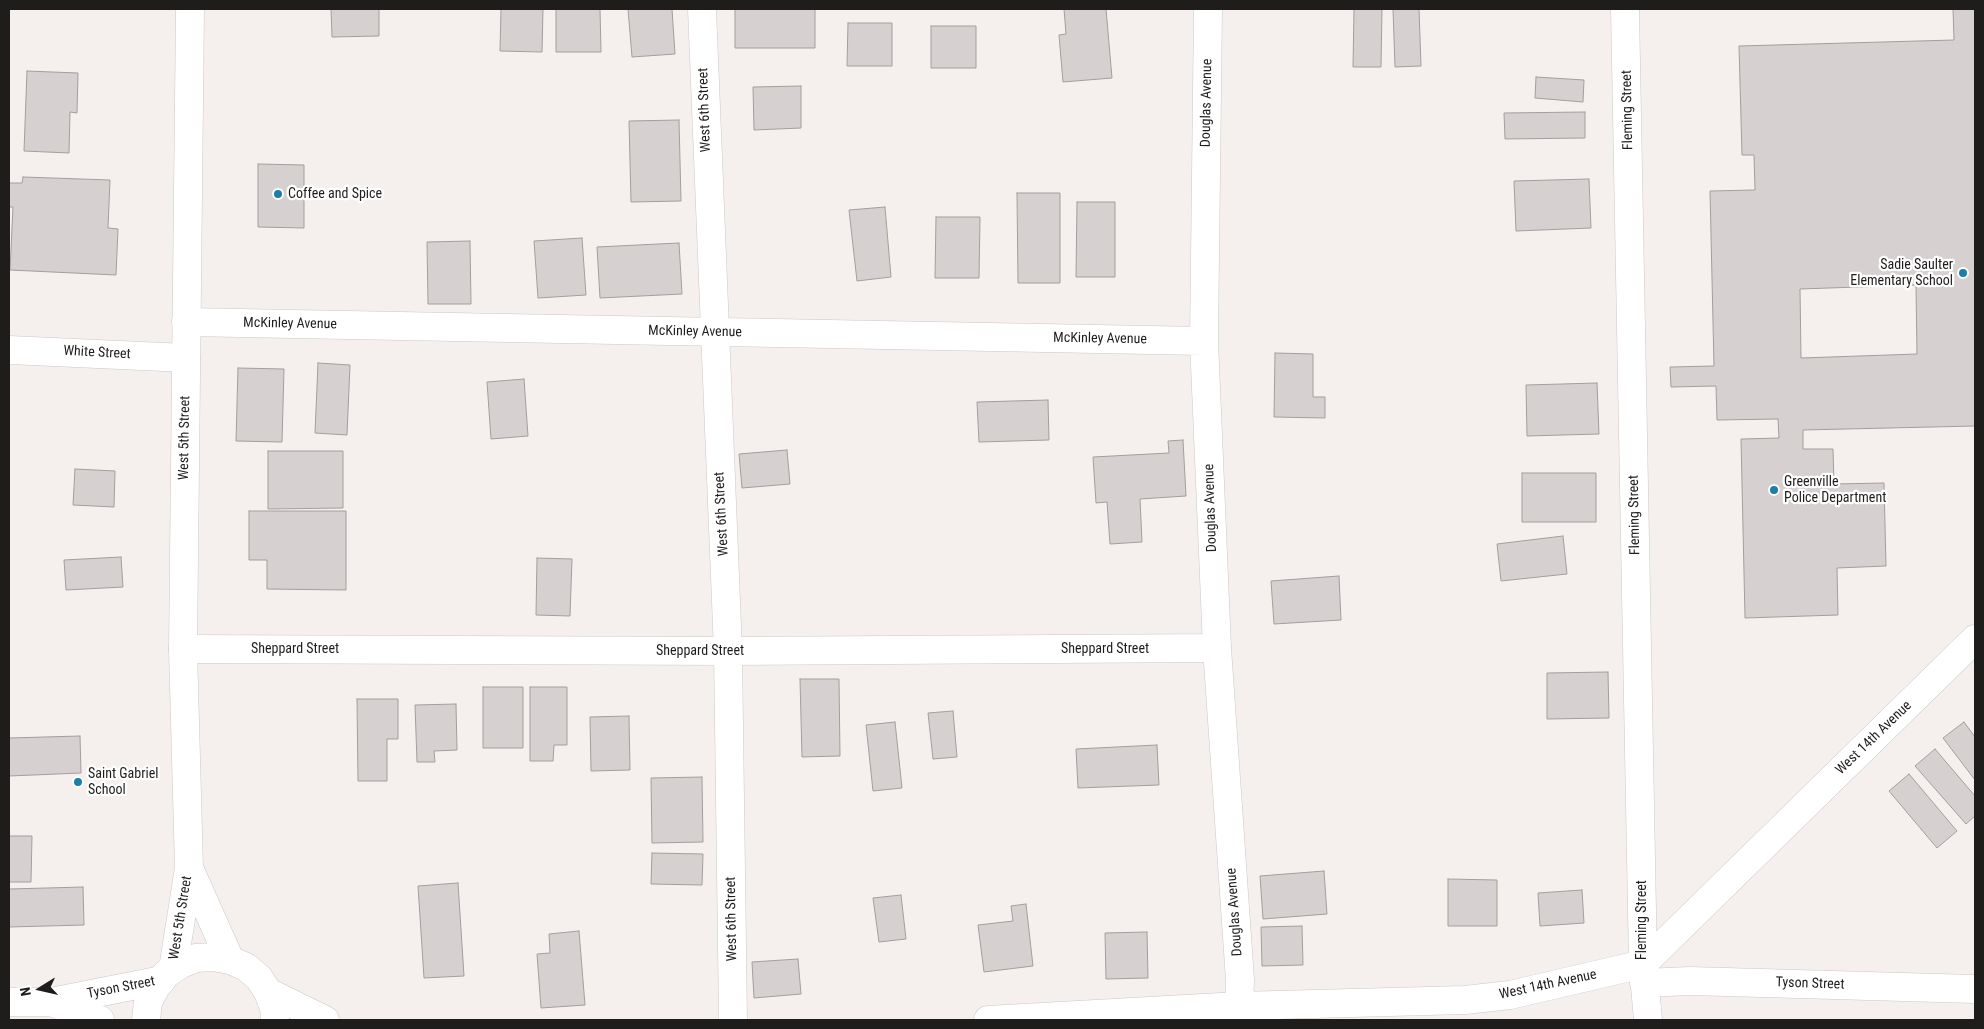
<!DOCTYPE html>
<html>
<head>
<meta charset="utf-8">
<style>
	body { margin:0 }
	#map { position:relative; width:1984px; height:1029px; overflow:hidden; background:#f5f0ee; font-family:"Roboto Condensed",sans-serif }
	canvas { display:block }
	.frame { position:absolute; inset:0; border:10px solid #1f1d1c; pointer-events:none }
	.north { position:absolute; left:15px; top:964px; width:50px; height:50px; -webkit-text-stroke:4px #fff; paint-order:stroke; rotate:260deg; font-size:14px; font-weight:700; line-height:20px; text-align:center; color:#1f1d1c }
	.north::after { content:''; display:block; margin:auto; width:18px; height:22px; background:#1f1d1c; clip-path:polygon(50% 0,100% 100%,50% 72%,0 100%) }
</style>
</head>
<body>
<div id="map">
<canvas width="1984" height="1029"></canvas>
<div class="frame"></div>
<div class="north">N</div>
</div>
<script>
const c = document.querySelector('canvas').getContext('2d');
c.lineJoin = 'round';
function fillPath(path, color) { c.fillStyle = color; c.fill(path, 'evenodd'); }
const toPath = rows => new Path2D(rows.map(r => 'M' + r).join(''));
function trace(path, color, width, dash) { c.strokeStyle = color; c.lineWidth = width; c.lineCap = dash ? 'butt' : 'round'; c.setLineDash(dash || []); c.stroke(path); }
function label(font, color, halo, rows, align = 'center') {
  c.font = font + ' "Roboto Condensed",sans-serif'; c.lineWidth = 4.5; c.setLineDash([]); c.textBaseline = 'middle'; c.strokeStyle = halo; c.fillStyle = color; for (const [text, x, y, turn = 0] of rows) {
    c.save(); c.translate(x, y); c.rotate((+turn || 0) * Math.PI / 180); c.textAlign = isNaN(turn) ? turn : align; if (halo) c.strokeText(text, 0, 0); c.fillText(text, 0, 0); c.restore();
  }
}
const building = toPath([
	[331,9,379,9,379,36,332,37,331,9],
	[501,9,543,9,542,52,500,51,501,9],
	[556,9,600,9,601,52,556,52,556,9],
	[628,9,672,9,675,54,632,57,628,9],
	[735,9,815,9,815,48,735,48,735,9],
	[1064,9,1106,9,1112,78,1063,82,1059,35,1066,34,1064,9],
	[1354,9,1382,9,1381,67,1353,67,1354,9],
	[1393,9,1419,9,1421,66,1395,67,1393,9],
	[1953,9,1975,9,1975,426,1803,430,1803,449,1833,449,1834,484,1884,483,1886,566,1837,568,1838,615,1745,618,1741,439,1779,438,1778,419,1717,420,1716,386,1671,387,1670,367,1714,366,1710,191,1755,190,1754,155,1742,155,1739,46,1954,40,1953,9],
	[1916,285,1917,354,1801,358,1800,289,1916,285],
	[848,23,892,23,892,66,847,66,848,23],
	[931,26,976,26,976,68,931,68,931,26],
	[27,71,78,73,77,113,70,112,69,153,24,151,27,71],
	[1536,77,1584,80,1583,102,1535,98,1536,77],
	[801,86,801,128,754,130,753,87,801,86],
	[1585,112,1585,138,1505,139,1504,113,1585,112],
	[679,120,681,201,631,202,629,121,679,120],
	[258,164,304,165,304,228,258,227,258,164],
	[23,177,110,180,108,228,118,229,116,275,10,270,13,207,9,207,9,183,22,183,23,177],
	[1589,179,1591,228,1516,231,1514,181,1589,179],
	[1017,193,1060,193,1060,283,1018,283,1017,193],
	[1077,202,1115,202,1115,277,1076,277,1077,202],
	[885,207,891,277,857,281,849,210,885,207],
	[936,217,980,217,979,278,935,278,936,217],
	[582,238,586,295,538,298,534,241,582,238],
	[470,241,471,304,428,304,427,242,470,241],
	[679,243,682,294,600,298,597,247,679,243],
	[1275,353,1313,354,1313,397,1325,397,1325,418,1274,417,1275,353],
	[318,363,350,365,347,435,315,433,318,363],
	[238,368,284,369,282,442,236,441,238,368],
	[524,379,528,436,491,439,487,382,524,379],
	[1597,383,1599,434,1527,436,1526,385,1597,383],
	[1048,400,1049,440,979,442,977,402,1048,400],
	[1183,440,1186,496,1140,499,1142,542,1110,544,1107,502,1096,503,1093,457,1169,453,1168,441,1183,440],
	[787,450,790,484,742,488,739,454,787,450],
	[268,451,343,451,343,508,268,509,268,451],
	[75,469,115,471,114,507,73,505,75,469],
	[1522,473,1596,473,1596,522,1522,522,1522,473],
	[249,511,346,511,346,590,267,589,267,560,249,560,249,511],
	[1563,536,1567,574,1501,581,1497,544,1563,536],
	[121,557,123,587,66,590,64,560,121,557],
	[537,558,572,559,570,616,536,615,537,558],
	[1339,576,1341,620,1274,624,1271,581,1339,576],
	[1608,672,1609,718,1547,719,1547,673,1608,672],
	[800,679,839,679,840,756,802,757,800,679],
	[483,687,523,687,523,748,483,748,483,687],
	[530,687,567,687,567,745,554,745,553,761,530,761,530,687],
	[357,699,398,699,398,739,387,739,387,781,358,781,357,699],
	[456,704,457,750,434,751,435,762,417,762,415,705,456,704],
	[953,711,957,757,933,759,928,713,953,711],
	[629,716,630,770,591,771,590,717,629,716],
	[895,722,902,788,873,791,866,725,895,722],
	[1964,722,1975,737,1975,780,1943,738,1964,722],
	[80,736,81,773,9,776,9,738,80,736],
	[1157,745,1159,785,1078,788,1076,749,1157,745],
	[1935,749,1975,796,1975,816,1966,824,1915,766,1935,749],
	[1909,774,1957,831,1937,848,1889,791,1909,774],
	[702,777,703,842,652,843,651,778,702,777],
	[9,836,32,836,31,882,9,882,9,836],
	[652,853,703,854,702,885,651,884,652,853],
	[1324,871,1327,914,1263,919,1260,876,1324,871],
	[1448,879,1497,880,1497,926,1448,926,1448,879],
	[458,883,464,976,424,978,418,886,458,883],
	[83,887,84,925,9,927,9,889,83,887],
	[1582,890,1584,923,1540,926,1538,893,1582,890],
	[901,895,906,939,879,942,873,898,901,895],
	[1026,904,1033,966,984,972,978,925,1013,921,1011,906,1026,904],
	[1302,926,1303,965,1262,966,1261,927,1302,926],
	[579,931,585,1005,541,1008,537,954,550,953,549,934,579,931],
	[1147,932,1148,978,1106,979,1105,933,1147,932],
	[798,959,801,994,754,998,752,962,798,959]
]);
const minor = toPath([
	[702,9,728,651,733,1020],
	[1208,9,1204,341,1217,648,1240,980,1239,1006],
	[1625,9,1643,964,1648,1020],
	[186,322,1204,341],
	[9,350,186,358],
	[183,649,728,651,1217,648],
	[1644,983,1690,981,1975,989],
	[268,992,325,1020],
	[9,1002,51,1002,162,980],
	[51,1002,100,1020],
	[988,1020,1239,1006,1465,1000,1510,995,1643,964,1975,639]
]);
const secondary = toPath([
	[189,868,230,960],
	[173,969,189,868,183,649,190,9],
	[146,1020,148,1002,156,987,166,974,181,964,196,958,213,957,230,960,246,967,259,978,268,992,274,1008,275,1020]
]);
const markers = [
	[278,194,5,"#1d7eaa"],
	[1963,273,5,"#1d7eaa"],
	[1774,490,5,"#1d7eaa"],
	[78,782,5,"#1d7eaa"]
];
const streetNames = [
	["Douglas Avenue",1207,103,-89],
	["West 6th Street",705,110,-92],
	["Fleming Street",1628,110,-91],
	["McKinley Avenue",290,324,1],
	["McKinley Avenue",695,332,1],
	["McKinley Avenue",1100,339,1],
	["White Street",97,353,3],
	["West 5th Street",185,438,-89],
	["Douglas Avenue",1211,508,-92],
	["West 6th Street",722,514,-93],
	["Fleming Street",1635,515,-91],
	["Sheppard Street",295,649],
	["Sheppard Street",1105,649],
	["Sheppard Street",700,651],
	["West 14th Avenue",1874,738,-44],
	["Douglas Avenue",1235,912,-94],
	["West 5th Street",181,918,-81],
	["West 6th Street",732,919,-91],
	["Fleming Street",1642,920,-90],
	["Tyson Street",1810,984,2],
	["West 14th Avenue",1548,985,-12],
	["Tyson Street",121,988,-11]
];
const poiNames = [
	["Coffee and Spice",288,194],
	["Sadie Saulter",1953,265,"right"],
	["Elementary School",1953,281,"right"],
	["Greenville",1784,482],
	["Police Department",1784,498],
	["Saint Gabriel",88,774],
	["School",88,790]
];
fillPath(building, '#d6d1d0');
trace(building, '#a39e9d', 1);
trace(minor, '#ccc7c5', 29);
trace(secondary, '#ccc7c5', 29);
trace(minor, '#fff', 28);
trace(secondary, '#fff', 28);
for (const [x, y, r, color] of markers) { const dot = new Path2D(); dot.arc(x, y, r, 0, 2 * Math.PI); c.fillStyle = color; c.fill(dot); trace(dot, '#fff', 2); }
label('14px', '#1f1d1c', '#fff', streetNames);
label('14px', '#1f1d1c', '#fff', poiNames, 'left');
</script>
</body>
</html>
